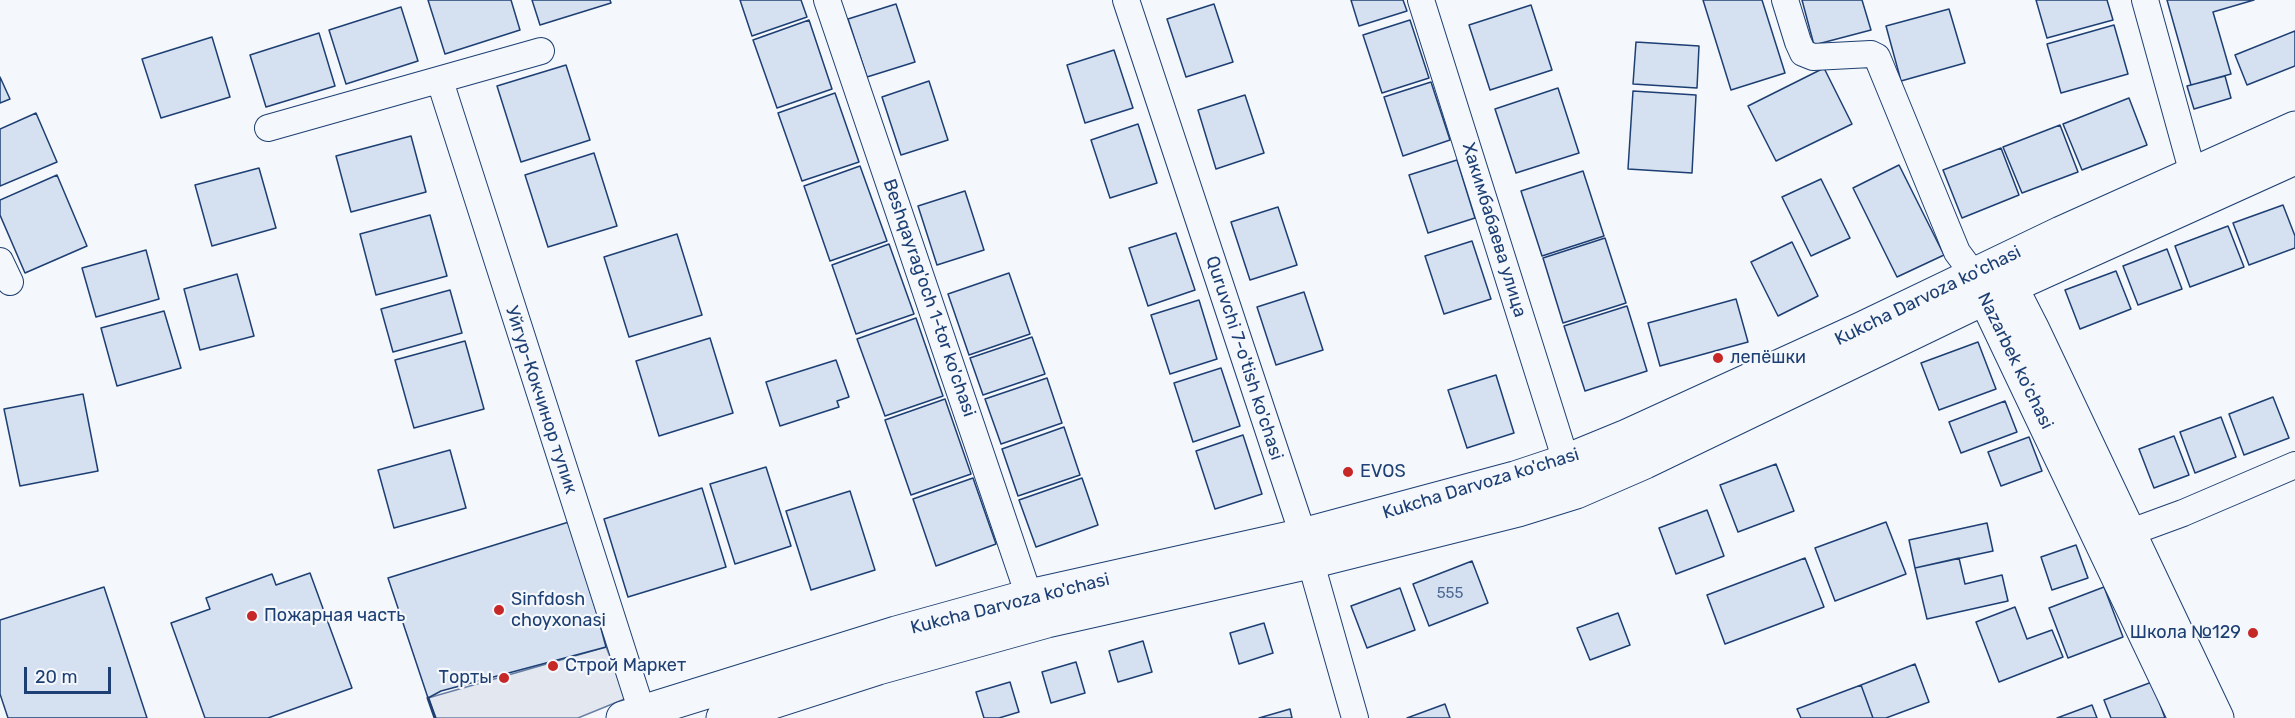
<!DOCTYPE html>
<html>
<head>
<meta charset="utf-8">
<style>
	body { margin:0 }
	#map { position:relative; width:2295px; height:718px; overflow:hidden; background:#f4f7fb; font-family:Rubik,sans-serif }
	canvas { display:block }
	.scale { position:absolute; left:24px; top:667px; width:87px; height:27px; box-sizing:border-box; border:3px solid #1d3f73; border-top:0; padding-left:8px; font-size:18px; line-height:21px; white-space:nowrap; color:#1d3f73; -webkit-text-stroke:4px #f4f7fb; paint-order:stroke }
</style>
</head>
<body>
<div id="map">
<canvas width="2295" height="718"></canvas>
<div class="scale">20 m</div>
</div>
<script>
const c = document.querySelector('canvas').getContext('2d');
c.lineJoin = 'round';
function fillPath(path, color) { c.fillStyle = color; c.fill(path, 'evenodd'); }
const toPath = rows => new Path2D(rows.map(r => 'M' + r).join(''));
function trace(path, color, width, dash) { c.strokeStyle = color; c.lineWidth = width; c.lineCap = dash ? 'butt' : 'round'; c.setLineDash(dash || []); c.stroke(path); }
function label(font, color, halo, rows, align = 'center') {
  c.font = font + ' Rubik,sans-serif'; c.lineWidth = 4.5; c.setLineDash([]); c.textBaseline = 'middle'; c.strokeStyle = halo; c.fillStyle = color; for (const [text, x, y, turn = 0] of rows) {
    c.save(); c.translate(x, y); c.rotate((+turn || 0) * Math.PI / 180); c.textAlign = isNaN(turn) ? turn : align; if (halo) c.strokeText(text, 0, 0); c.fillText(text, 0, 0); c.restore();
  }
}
const parking = toPath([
	[606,647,627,698,578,718,436,718,428,698,606,647]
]);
const building = toPath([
	[428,0,511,0,520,30,445,54,428,0],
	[532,0,610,0,611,3,540,25,532,0],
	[740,0,801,0,807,17,752,36,740,0],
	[1351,0,1403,0,1407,11,1359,26,1351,0],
	[1703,0,1762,0,1785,73,1731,90,1703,0],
	[1802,0,1862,0,1871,30,1814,45,1802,0],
	[2036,0,2107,0,2113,20,2047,38,2036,0],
	[2167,0,2254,0,2213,12,2231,74,2191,85,2167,0],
	[896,4,915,62,867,77,848,19,896,4],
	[1214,4,1233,62,1186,77,1167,19,1214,4],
	[1531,5,1552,70,1490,90,1469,25,1531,5],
	[401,7,418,61,346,84,329,30,401,7],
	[1949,9,1965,63,1901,81,1886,26,1949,9],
	[809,20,832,89,777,108,753,40,809,20],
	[1410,20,1429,78,1382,93,1363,35,1410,20],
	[2114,25,2128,74,2061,93,2047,44,2114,25],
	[2295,31,2295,66,2247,85,2235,55,2295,31],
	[319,33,335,86,266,107,250,55,319,33],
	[212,37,230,97,161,118,142,59,212,37],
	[1636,42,1699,46,1697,88,1633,84,1636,42],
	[1114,50,1133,108,1085,123,1067,65,1114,50],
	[566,65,590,140,521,162,497,86,566,65],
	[1824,68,1852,124,1776,161,1748,106,1824,68],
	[2225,76,2231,98,2194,109,2187,86,2225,76],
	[0,77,10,99,0,103,0,77],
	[929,81,948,140,901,155,882,97,929,81],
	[1431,82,1450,140,1403,156,1384,97,1431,82],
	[1558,88,1579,153,1516,173,1495,109,1558,88],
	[1633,91,1696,95,1692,173,1628,169,1633,91],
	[835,93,859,162,802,181,778,113,835,93],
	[1245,95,1264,153,1216,169,1198,110,1245,95],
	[2129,98,2147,145,2082,170,2063,124,2129,98],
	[36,113,57,162,0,186,0,129,36,113],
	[1138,124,1157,183,1110,198,1091,140,1138,124],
	[2060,125,2078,172,2022,193,2003,147,2060,125],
	[411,136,426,192,351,212,336,156,411,136],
	[2001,148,2019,195,1962,218,1943,170,2001,148],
	[594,153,617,226,548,247,525,175,594,153],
	[1457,160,1475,218,1428,233,1409,175,1457,160],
	[1899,165,1944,255,1897,277,1853,188,1899,165],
	[860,166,887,241,830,261,804,186,860,166],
	[259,168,276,228,212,246,195,185,259,168],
	[1583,171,1604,236,1542,256,1521,191,1583,171],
	[57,175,87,246,25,273,0,215,0,200,57,175],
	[1821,179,1850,238,1811,256,1782,197,1821,179],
	[965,191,984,250,937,265,918,206,965,191],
	[2283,205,2295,236,2295,248,2249,265,2233,223,2283,205],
	[1278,207,1297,265,1250,280,1231,222,1278,207],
	[430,215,447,276,376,295,360,234,430,215],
	[2228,226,2244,267,2190,287,2175,246,2228,226],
	[1176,233,1195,290,1148,306,1129,248,1176,233],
	[677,234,702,315,629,337,604,257,677,234],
	[1605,238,1626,303,1563,323,1543,258,1605,238],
	[1472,241,1491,299,1444,314,1425,256,1472,241],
	[1792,242,1818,296,1778,316,1751,262,1792,242],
	[889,244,914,314,856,334,832,265,889,244],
	[2167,249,2182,289,2138,305,2123,266,2167,249],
	[146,250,159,299,96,317,82,268,146,250],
	[2116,271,2131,309,2080,329,2065,290,2116,271],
	[1009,273,1030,334,969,355,948,294,1009,273],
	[237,274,254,336,200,350,184,289,237,274],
	[450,290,462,333,393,352,381,309,450,290],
	[1304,292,1323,350,1276,365,1257,307,1304,292],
	[1736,299,1748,342,1660,366,1648,323,1736,299],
	[1199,300,1217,359,1170,374,1151,315,1199,300],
	[1627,306,1647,371,1585,391,1564,326,1627,306],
	[164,311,181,368,117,386,101,328,164,311],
	[916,318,943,396,885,416,857,339,916,318],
	[1032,337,1045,374,983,395,970,358,1032,337],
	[710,338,733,413,659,436,636,361,710,338],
	[465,341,484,409,414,428,395,360,465,341],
	[1978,342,1996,389,1939,410,1921,363,1978,342],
	[836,360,849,397,837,401,839,407,780,426,766,382,836,360],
	[1221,368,1240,426,1193,442,1174,383,1221,368],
	[1496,375,1514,433,1467,448,1448,390,1496,375],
	[1047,378,1062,423,1001,444,985,399,1047,378],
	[83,394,98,471,20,486,4,409,83,394],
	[2273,397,2289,438,2244,455,2229,414,2273,397],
	[945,399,971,474,911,495,885,420,945,399],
	[2005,401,2017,432,1961,453,1949,422,2005,401],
	[2221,417,2236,457,2195,473,2180,432,2221,417],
	[1064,427,1080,475,1018,496,1002,449,1064,427],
	[1243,435,1262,494,1215,509,1196,451,1243,435],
	[2174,436,2189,475,2154,488,2139,449,2174,436],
	[2029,437,2042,471,2001,486,1988,452,2029,437],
	[450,450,466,508,394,528,378,470,450,450],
	[1776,464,1794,511,1738,532,1720,485,1776,464],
	[766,467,791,546,735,564,710,484,766,467],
	[973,478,996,544,936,566,913,499,973,478],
	[1082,478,1098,525,1036,547,1019,500,1082,478],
	[702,488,726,567,628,597,604,519,702,488],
	[850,491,875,570,811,590,786,511,850,491],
	[1707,510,1724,556,1676,574,1659,528,1707,510],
	[572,521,606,647,441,691,428,698,388,578,572,521],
	[1886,522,1906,574,1835,601,1815,548,1886,522],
	[1987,523,1993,551,1915,568,1909,540,1987,523],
	[2076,545,2088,578,2052,590,2041,557,2076,545],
	[1805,558,1824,607,1725,644,1707,595,1805,558],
	[1959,558,1965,584,2002,575,2008,601,1927,619,1915,568,1959,558],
	[1472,561,1488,603,1429,626,1413,584,1472,561],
	[310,573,352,688,268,718,205,718,171,623,210,609,206,598,272,574,276,585,310,573],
	[104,587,147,718,8,718,0,694,0,620,104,587],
	[2104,587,2123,637,2068,658,2049,608,2104,587],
	[1400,588,1415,630,1367,648,1351,606,1400,588],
	[2015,607,2027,639,2052,630,2063,657,1999,682,1976,622,2015,607],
	[1618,613,1630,645,1590,660,1577,628,1618,613],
	[1264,623,1273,653,1239,664,1230,633,1264,623],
	[1143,641,1152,672,1118,682,1109,651,1143,641],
	[1076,662,1085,693,1051,703,1042,672,1076,662],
	[1915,664,1929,702,1886,718,1873,718,1861,685,1915,664],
	[1010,682,1019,712,999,718,984,718,976,692,1010,682],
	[2152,682,2165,718,2111,718,2104,700,2152,682],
	[1861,685,1873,718,1801,718,1797,709,1861,685],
	[1445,704,1450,718,1407,718,1445,704],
	[2092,705,2097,718,2057,718,2092,705],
	[1290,709,1292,718,1259,718,1290,709]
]);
const street = toPath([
	[827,0,1029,596],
	[1126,0,1303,535,1355,718],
	[1421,0,1566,461],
	[1785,0,1798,42,1803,53,1813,57,1871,54,1877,57,1957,252,1974,275],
	[2145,0,2198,192],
	[440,81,644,718],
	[268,128,541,51],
	[0,261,10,282],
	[2112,539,2183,513,2295,465]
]);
const primary = toPath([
	[1976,279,2185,718],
	[1990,280,2011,287,2033,330,2217,718],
	[623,718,896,633,1029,596,1303,535,1515,478,1566,461,1627,436,1861,329,2061,233,2295,128],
	[723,718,878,668,1047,621,1310,562,1518,510,1576,492,1645,462,1983,299,2295,158]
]);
const wall = toPath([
	[428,698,435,718]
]);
const markers = [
	[1718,358,6,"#c62828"],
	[1348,472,6,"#c62828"],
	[499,610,6,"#c62828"],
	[252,616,6,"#c62828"],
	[2253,633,6,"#c62828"],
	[553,666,6,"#c62828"],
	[504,678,6,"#c62828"]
];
const numberNames = [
	["555",1450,594]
];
const streetNames = [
	["Хакимбабаева улица",1494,230,73],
	["Kukcha Darvoza ko'chasi",1928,296,-26],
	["Beshqayrag'och 1-tor ko'chasi",929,298,71],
	["Quruvchi 7-o'tish ko'chasi",1244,358,72],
	["Nazarbek ko'chasi",2015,361,64],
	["Уйгур-Кокчинор тупик",541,400,72],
	["Kukcha Darvoza ko'chasi",1481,484,-17],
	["Kukcha Darvoza ko'chasi",1010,604,-14]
];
const poiNames = [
	["лепёшки",1730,358],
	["EVOS",1360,472],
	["Sinfdosh",511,600],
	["choyxonasi",511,621],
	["Пожарная часть",264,616],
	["Школа №129",2241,633,"right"],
	["Строй Маркет",565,666],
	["Торты",492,678,"right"]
];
fillPath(parking, '#e3e8f0');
trace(parking, '#687fa3', 1.5);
fillPath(building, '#d5e0f0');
trace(building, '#1d3f73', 1.5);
trace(street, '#1d3f73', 28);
trace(primary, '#1d3f73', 35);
trace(street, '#f4f7fb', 26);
trace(primary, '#f4f7fb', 33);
trace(wall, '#1d3f73', 3);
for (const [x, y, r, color] of markers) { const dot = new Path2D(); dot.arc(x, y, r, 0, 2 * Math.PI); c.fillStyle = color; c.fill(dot); trace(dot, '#f4f7fb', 2); }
label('15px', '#4b6792', null, numberNames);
label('18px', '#1d3f73', '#f4f7fb', streetNames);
label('18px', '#1d3f73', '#f4f7fb', poiNames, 'left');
</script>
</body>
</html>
